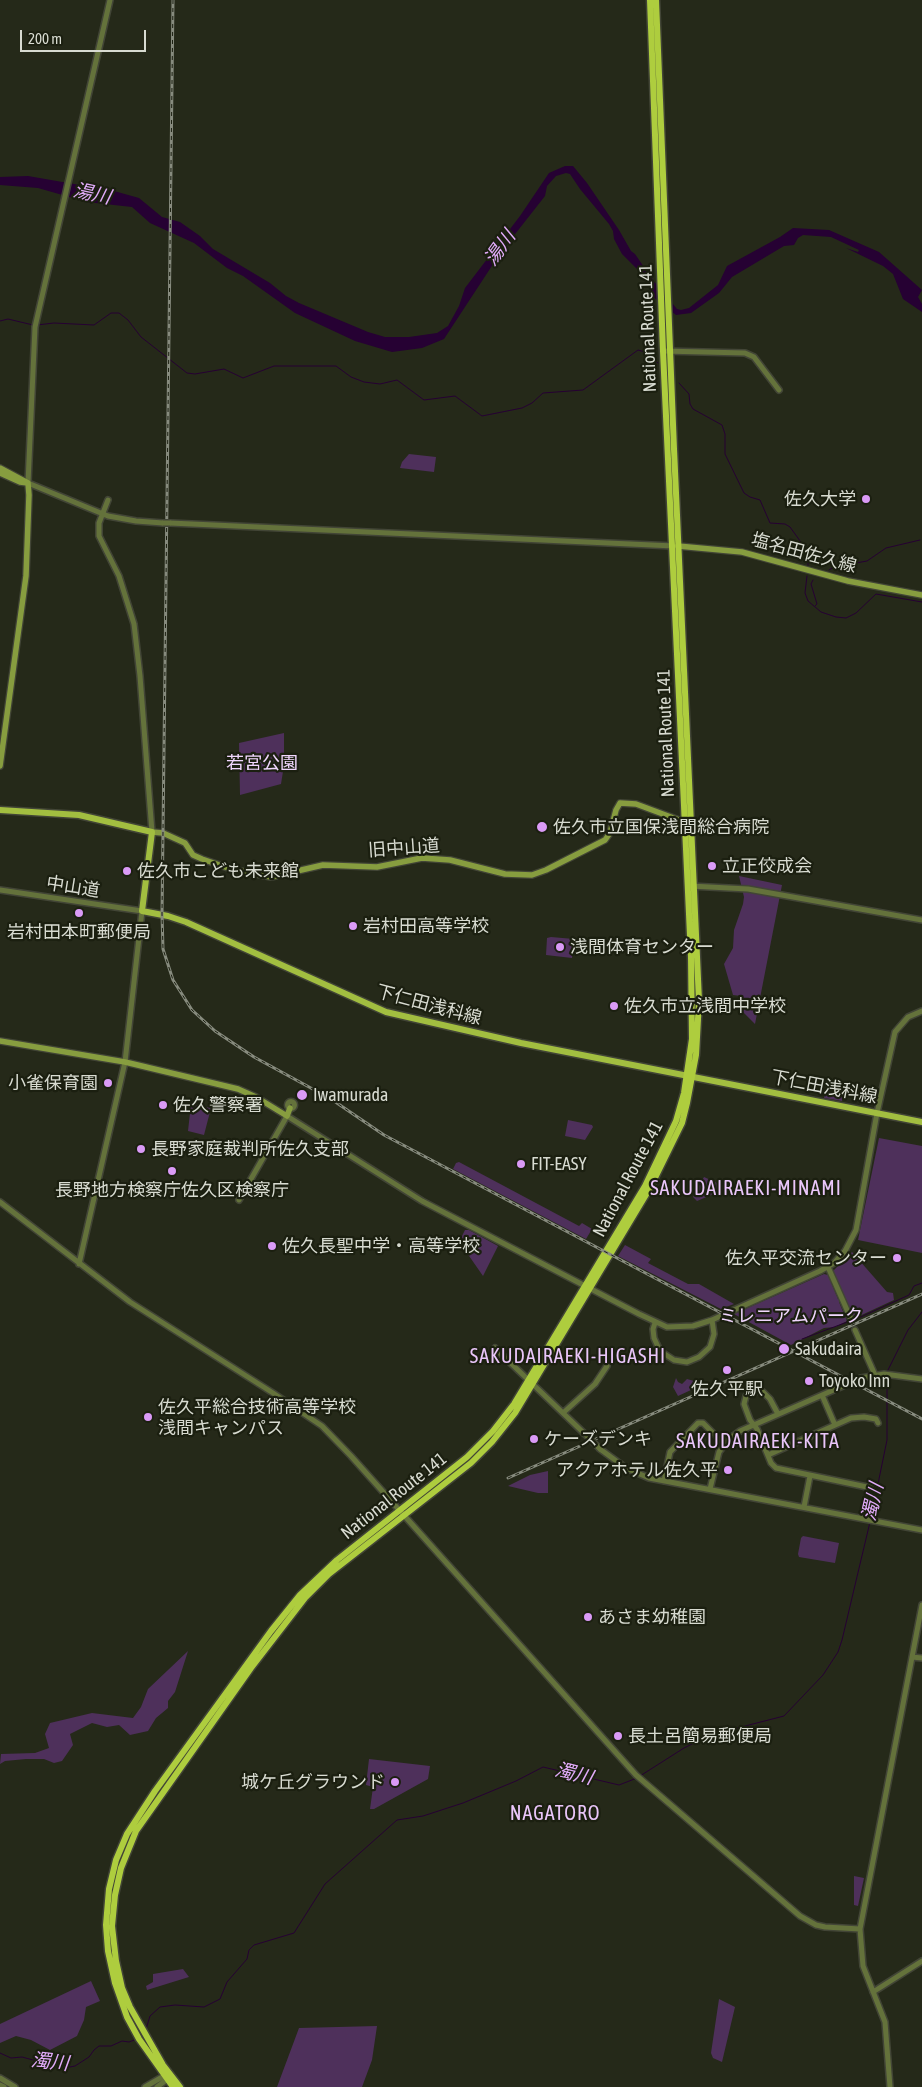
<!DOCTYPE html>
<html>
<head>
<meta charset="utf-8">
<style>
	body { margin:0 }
	#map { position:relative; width:922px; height:2087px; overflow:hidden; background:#252919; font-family:"Asap Condensed",sans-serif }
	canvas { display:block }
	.scale { position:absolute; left:20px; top:30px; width:126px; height:22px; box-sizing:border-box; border:2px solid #d8dbd1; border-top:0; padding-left:6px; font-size:15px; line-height:18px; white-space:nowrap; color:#d8dbd1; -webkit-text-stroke:4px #1b1f10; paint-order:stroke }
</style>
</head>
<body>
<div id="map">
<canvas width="922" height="2087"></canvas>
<div class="scale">200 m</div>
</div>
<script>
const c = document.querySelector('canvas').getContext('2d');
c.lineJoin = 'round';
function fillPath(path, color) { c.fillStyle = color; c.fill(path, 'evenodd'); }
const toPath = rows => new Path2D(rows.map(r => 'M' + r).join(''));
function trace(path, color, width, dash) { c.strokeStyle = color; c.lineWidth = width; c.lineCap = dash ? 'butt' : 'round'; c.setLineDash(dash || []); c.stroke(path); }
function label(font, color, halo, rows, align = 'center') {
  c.font = font + ' "Asap Condensed","Noto Sans JP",sans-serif'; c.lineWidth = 4.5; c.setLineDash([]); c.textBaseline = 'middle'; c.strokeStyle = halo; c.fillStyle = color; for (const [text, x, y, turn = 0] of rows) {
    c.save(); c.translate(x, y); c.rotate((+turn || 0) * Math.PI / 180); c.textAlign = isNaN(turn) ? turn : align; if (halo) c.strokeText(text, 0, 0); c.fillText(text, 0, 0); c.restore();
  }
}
const green = toPath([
	[409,454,436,457,434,472,400,468,402,462],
	[284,733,284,765,281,784,240,795,239,743],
	[739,876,782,885,755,1024,742,1011,741,996,733,995,724,964,733,948,734,930,743,904,744,897],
	[551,937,574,939,572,958,546,955,547,938],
	[827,1083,844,1086,842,1101,824,1098],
	[191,1104,211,1108,204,1135,188,1131],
	[568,1120,592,1125,593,1127,585,1140,565,1136],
	[879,1138,922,1146,922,1253,858,1240],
	[459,1162,579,1226,582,1223,592,1229,586,1239,453,1169,456,1163],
	[704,1177,728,1188,697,1201,693,1197],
	[465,1230,469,1230,498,1246,483,1276,467,1253,462,1242,461,1238],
	[625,1245,651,1259,648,1263,688,1284,699,1284,734,1304,721,1309,618,1256],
	[852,1252,887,1292,893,1293,894,1300,853,1319,843,1295,839,1302,847,1321,835,1327,824,1328,791,1345,734,1314,824,1274,828,1275,838,1299,842,1292,833,1271],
	[676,1378,678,1382,682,1384,687,1379,694,1381,702,1379,704,1384,678,1396,673,1387],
	[548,1471,548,1493,538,1493,508,1486,530,1475],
	[803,1536,839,1543,835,1563,799,1557,798,1554,801,1538],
	[188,1651,175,1692,168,1701,168,1708,156,1718,148,1731,130,1735,119,1725,107,1727,92,1723,70,1734,73,1745,62,1761,54,1763,44,1759,26,1759,5,1761,0,1764,1,1754,35,1753,49,1748,45,1734,50,1723,92,1713,133,1718,141,1707,148,1689],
	[369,1759,430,1766,428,1779,374,1809,370,1809,373,1787,366,1785],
	[854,1876,864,1878,858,1906,854,1905],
	[183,1969,189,1977,147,1990,146,1986,153,1982,153,1974],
	[91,1981,100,2001,86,2007,84,2020,77,2036,50,2050,31,2040,16,2036,0,2043,0,2024],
	[719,1999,735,2007,722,2062,713,2058,711,2053],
	[377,2026,372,2060,362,2087,277,2087,299,2028]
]);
const water = toPath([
	[565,166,573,166,587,183,619,230,631,251,635,254,652,279,677,309,681,310,689,308,718,285,727,266,780,237,793,228,829,230,879,252,922,290,918,297,922,304,922,312,903,299,893,274,883,266,846,248,858,252,859,250,831,237,803,235,798,238,794,245,784,246,732,277,719,293,691,313,676,315,652,296,651,287,644,276,622,254,614,239,613,231,609,224,580,189,570,174,566,173,556,176,547,186,545,196,501,252,444,339,422,348,392,352,355,341,295,313,243,276,227,268,194,243,150,223,132,207,87,202,38,188,0,185,0,177,28,176,114,191,139,198,162,217,180,222,200,236,213,249,270,283,286,296,299,303,368,332,385,337,409,337,437,333,448,326,459,306,465,288,520,216,549,173]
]);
const stream = toPath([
	[0,321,8,319,33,325],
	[37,325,54,323,94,325,111,313,119,313,128,320,141,337,187,373,195,374,224,369,243,378,274,366,336,366,351,377,364,382,380,384,397,380,424,400,455,396,482,416,522,408,532,403,543,393,583,390,638,350,645,352,658,363],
	[679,383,689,394,690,404,693,409,722,425,725,434,725,454,744,493,750,497,760,500,770,523,785,524,790,527,808,552,808,565],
	[829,570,841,563,856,563,867,561,886,548,920,540],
	[807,576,805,593,808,601,821,612,836,617,846,618,856,613,876,594,922,602],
	[813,580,811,584,817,604,815,606],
	[854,1320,909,1295,914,1286,922,1283],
	[802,1339,850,1321],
	[887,1372,908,1330,922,1312],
	[871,1518,887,1440,887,1376],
	[640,1776,684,1748,710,1735,784,1716,823,1675,838,1652,842,1640,870,1522],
	[146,2029,150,2016,160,2007,175,2005,204,2007,220,1999,227,1982,247,1959,249,1950,254,1945,294,1933,325,1884,397,1820,423,1816,463,1803,516,1781,543,1767,619,1785,637,1778],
	[0,2053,11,2058,22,2057,33,2060,50,2060,70,2067,75,2066,89,2057,94,2050,99,2046,111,2046,122,2041,129,2042,137,2039]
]);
const tertiary = toPath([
	[110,0,35,327,28,483,108,516,136,521,163,523],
	[663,351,745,353,754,357,779,390],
	[108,500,99,523,99,536,119,576,134,624,140,676,152,832],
	[170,523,674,546],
	[690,886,748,889,922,920],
	[0,890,142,911,125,1062,79,1264],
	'287.5 1105a3.5 3.5 0 1 1 7 0a3.5 3.5 0 1 1-7 0Z',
	[239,1200,287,1116,422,1201,639,1314,667,1327,693,1326,712,1320,820,1271,834,1263,845,1251,856,1230,877,1113,895,1032,908,1017,922,1011],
	[0,1202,130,1302,273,1393,322,1426,351,1456,636,1775,800,1916,816,1925,825,1927,860,1929],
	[828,1267,851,1319],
	[655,1323,653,1329,654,1338,660,1351,674,1360,687,1362,699,1357,710,1347,714,1334,712,1320],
	[855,1330,875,1375],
	[495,1348,588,1437],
	[822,1395,835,1425],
	[563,1413,595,1384,607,1366],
	[778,1414,770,1399,763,1392,754,1391,746,1396,744,1404,750,1420,757,1429,771,1463,776,1468,867,1487,870,1486],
	[600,1449,626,1468,649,1478,922,1530],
	[768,1455,851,1418,864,1417,876,1419,878,1423],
	[664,1481,670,1452,698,1423,703,1423,724,1444],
	[710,1489,719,1452,729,1439,740,1431,861,1378,884,1374,922,1379],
	[804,1507,810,1476],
	[912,1657,922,1658],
	[873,1992,922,1961],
	[0,2078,15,2087],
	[0,2085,4,2087],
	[145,2087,164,2076,168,2076],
	[157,2087,169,2078],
	[890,2087,885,2022,863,1966,860,1929,922,1605]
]);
const secondary = toPath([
	[0,468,28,483,29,495,26,576,0,766],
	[0,473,20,482,28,483],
	[678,546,742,552,848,581,922,595],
	[152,832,163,833,185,843,193,855,202,859,231,869,271,877,323,865,377,867,422,858,450,860,505,874,532,875,546,870,605,840,610,833,616,810,620,803,636,804,687,823],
	[0,1041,125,1062,238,1089,256,1097,287,1116,290,1108]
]);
const primary = toPath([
	[0,810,79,815,152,832,142,911,168,916,186,922,386,1012,521,1043,922,1122]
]);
const trunk = toPath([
	[173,2087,139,2039,127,2017,115,1983,108,1951,106,1925,109,1889,116,1860,127,1834,155,1791,271,1631,300,1595,337,1560,467,1457,493,1431,514,1404,645,1186,676,1121,684,1093,692,1039,691,957,663,351,650,0],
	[180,2087,163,2065,130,2007,122,1988,116,1961,112,1926,115,1895,121,1868,136,1831,251,1668,305,1598,329,1574,471,1463,492,1442,515,1413,650,1188,682,1123,687,1103,696,1055,699,1001,674,449,656,0]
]);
const rail = toPath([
	[173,0,162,914,163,949,173,980,192,1010,215,1031,254,1057,331,1099,384,1135,922,1419],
	[508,1478,922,1294]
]);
const tertiaryBridge = toPath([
	[163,523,170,523],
	[588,1437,600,1449]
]);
const markers = [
	[866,499,5,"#da9af6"],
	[542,827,6,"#da9af6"],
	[712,866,5,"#da9af6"],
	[127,871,5,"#da9af6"],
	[79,913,5,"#da9af6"],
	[353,926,5,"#da9af6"],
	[560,947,5,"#da9af6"],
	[614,1006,5,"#da9af6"],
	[108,1083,5,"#da9af6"],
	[302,1095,6,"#da9af6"],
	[163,1105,5,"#da9af6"],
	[141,1149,5,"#da9af6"],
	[521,1164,5,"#da9af6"],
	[172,1171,5,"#da9af6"],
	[272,1246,5,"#da9af6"],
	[897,1258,5,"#da9af6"],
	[784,1349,6,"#da9af6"],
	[727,1370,5,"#da9af6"],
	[809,1381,5,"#da9af6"],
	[148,1417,5,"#da9af6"],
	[534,1439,5,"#da9af6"],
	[728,1470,5,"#da9af6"],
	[588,1617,5,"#da9af6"],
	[618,1736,5,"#da9af6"],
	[395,1782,5,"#da9af6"]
];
const streetNames = [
	["National Route 141",648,328,-92],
	["塩名田佐久線",804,553,15],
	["National Route 141",666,733,-92],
	["旧中山道",404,848,-4],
	["中山道",73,887,9],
	["下仁田浅科線",429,1005,15],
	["下仁田浅科線",824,1087,11],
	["National Route 141",628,1179,-62],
	["National Route 141",394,1496,-38]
];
const poiNames = [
	["佐久大学",856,499,"right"],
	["佐久市立国保浅間総合病院",553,827],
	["立正佼成会",722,866],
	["佐久市こども未来館",137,871],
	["岩村田高等学校",363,926],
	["岩村田本町郵便局",79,932,"center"],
	["浅間体育センター",570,947],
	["佐久市立浅間中学校",624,1006],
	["小雀保育園",98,1083,"right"],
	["Iwamurada",313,1095],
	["佐久警察署",173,1105],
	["長野家庭裁判所佐久支部",151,1149],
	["FIT-EASY",531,1164],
	["長野地方検察庁佐久区検察庁",172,1190,"center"],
	["佐久長聖中学・高等学校",282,1246],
	["佐久平交流センター",887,1258,"right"],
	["Sakudaira",795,1349],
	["Toyoko Inn",819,1381],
	["佐久平駅",727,1389,"center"],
	["佐久平総合技術高等学校",158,1407],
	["浅間キャンパス",158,1428],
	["ケーズデンキ",544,1439],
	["アクアホテル佐久平",718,1470,"right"],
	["あさま幼稚園",598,1617],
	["長土呂簡易郵便局",628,1736],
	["城ケ丘グラウンド",385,1782,"right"]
];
const parkNames = [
	["若宮公園",262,763],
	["ミレニアムパーク",791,1316]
];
const waterNames = [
	["湯川",92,194,12],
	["湯川",500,248,-54],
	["濁川",873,1502,-77],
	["濁川",574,1774,14],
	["濁川",50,2062,6]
];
const quarterNames = [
	["SAKUDAIRAEKI-MINAMI",746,1189],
	["SAKUDAIRAEKI-HIGASHI",568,1357],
	["SAKUDAIRAEKI-KITA",758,1442],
	["NAGATORO",555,1814]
];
fillPath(green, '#4e305b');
fillPath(water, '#260133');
trace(stream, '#260133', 1);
trace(tertiary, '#424536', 8);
trace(secondary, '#424536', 8);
trace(primary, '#424536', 9);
trace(trunk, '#424536', 9);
trace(tertiary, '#64723b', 5);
trace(secondary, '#879d3f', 5.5);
trace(primary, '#a2be40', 6);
trace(trunk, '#aecd3e', 6);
trace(rail, '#878b7e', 3);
trace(rail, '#1b1f10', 1, [4]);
trace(tertiaryBridge, '#424536', 8, []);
trace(tertiaryBridge, '#64723b', 5);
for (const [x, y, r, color] of markers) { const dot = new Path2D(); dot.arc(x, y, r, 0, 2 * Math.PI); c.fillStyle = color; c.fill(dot); trace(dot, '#1b1f10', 2); }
label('18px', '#d8dbd1', '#1b1f10', streetNames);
label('18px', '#d8dbd1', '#1b1f10', poiNames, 'left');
label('18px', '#f0d6fd', '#1b1f10', parkNames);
label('italic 19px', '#e1abf9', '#1b1f10', waterNames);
c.letterSpacing = '1px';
label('20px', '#eac6fa', '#1b1f10', quarterNames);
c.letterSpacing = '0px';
</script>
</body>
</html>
